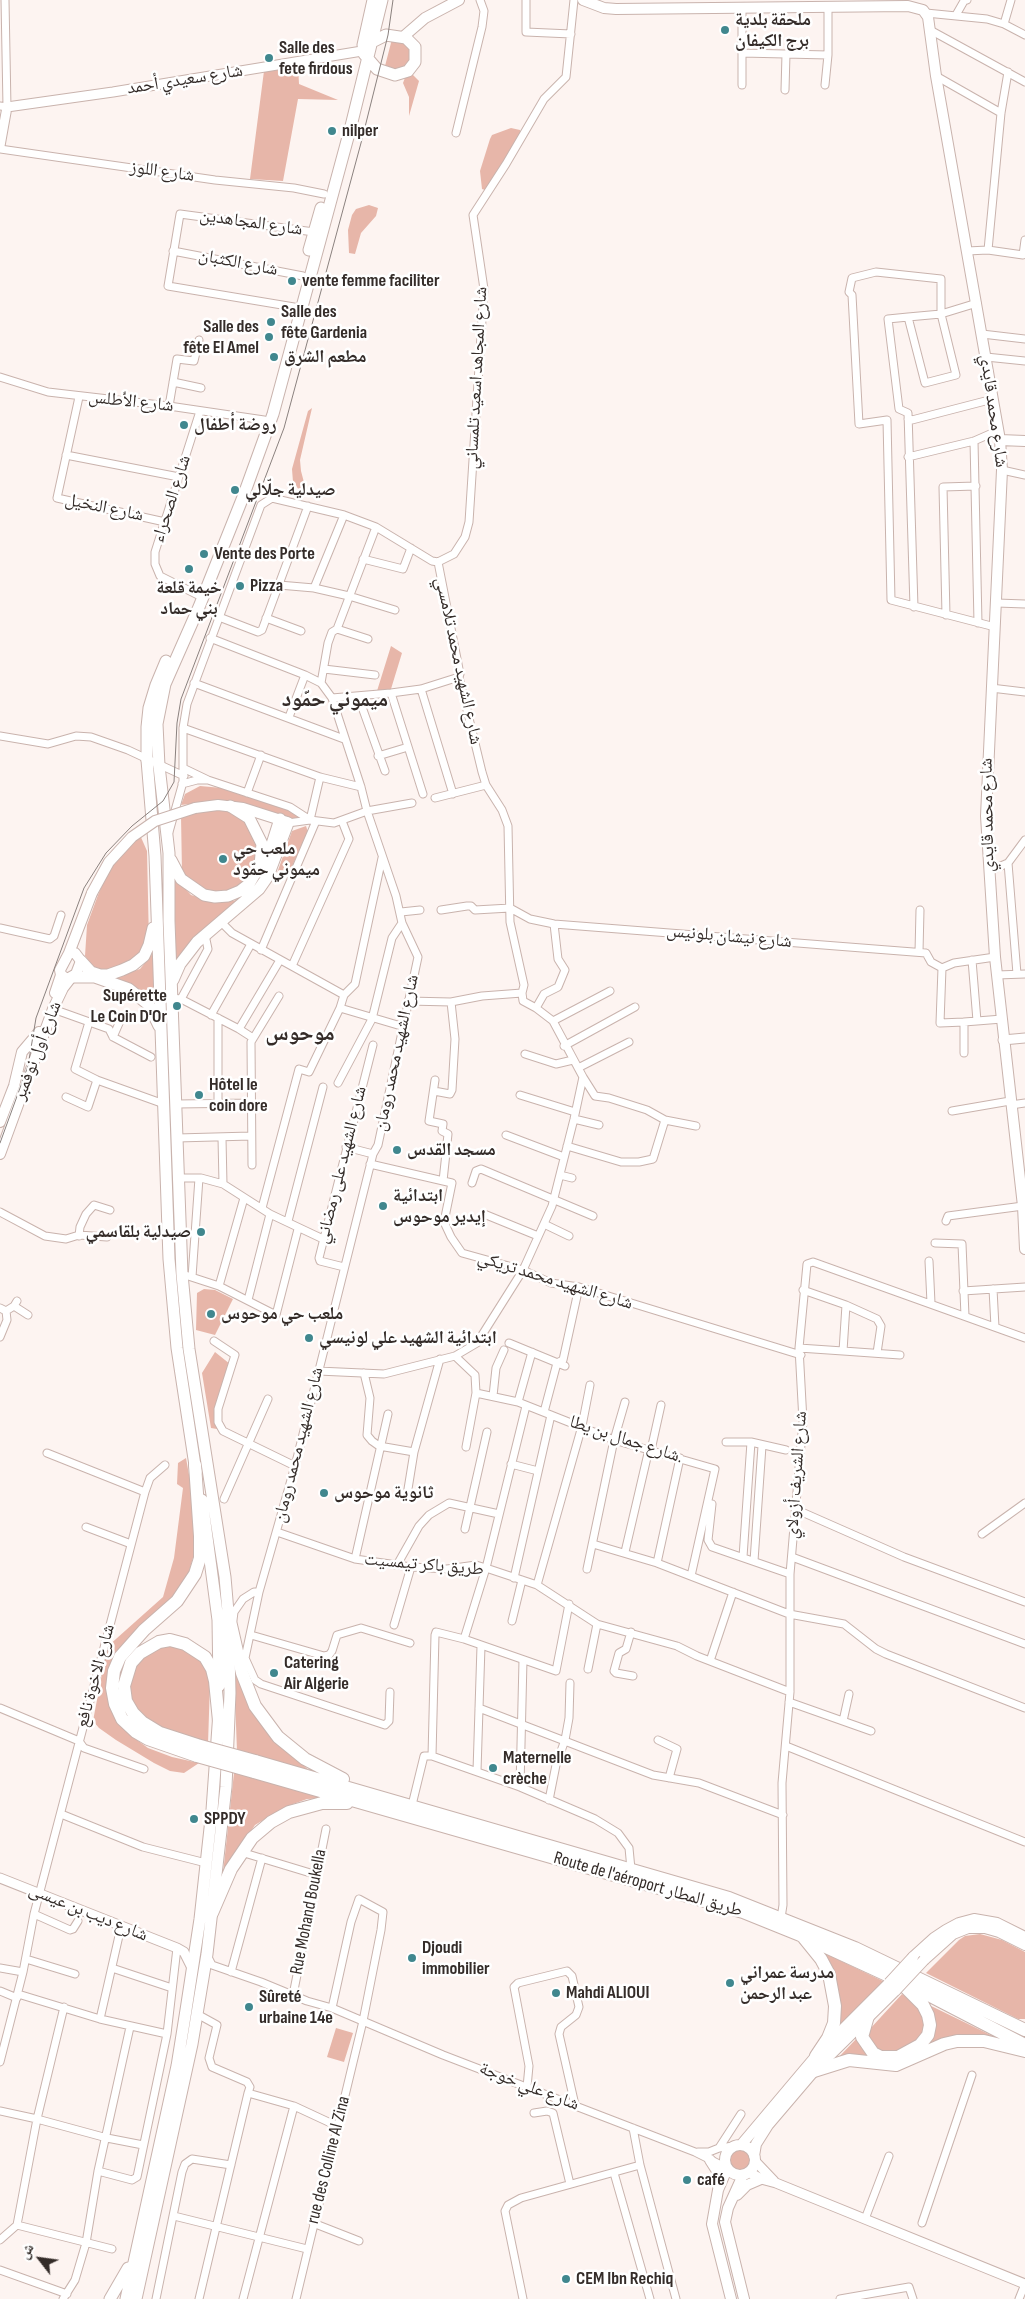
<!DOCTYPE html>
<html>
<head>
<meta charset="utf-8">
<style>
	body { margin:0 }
	#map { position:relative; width:1025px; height:2299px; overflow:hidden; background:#fdf4f1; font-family:"Sofia Sans Condensed","Noto Naskh Arabic",sans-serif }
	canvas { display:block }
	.north { position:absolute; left:15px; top:2234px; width:50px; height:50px; -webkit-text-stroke:4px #fff; paint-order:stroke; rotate:300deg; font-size:14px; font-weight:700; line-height:20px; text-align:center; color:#342c29 }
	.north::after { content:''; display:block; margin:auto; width:18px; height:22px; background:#342c29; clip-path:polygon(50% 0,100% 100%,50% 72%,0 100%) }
</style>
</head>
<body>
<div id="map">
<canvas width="1025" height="2299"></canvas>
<div class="north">ش</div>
</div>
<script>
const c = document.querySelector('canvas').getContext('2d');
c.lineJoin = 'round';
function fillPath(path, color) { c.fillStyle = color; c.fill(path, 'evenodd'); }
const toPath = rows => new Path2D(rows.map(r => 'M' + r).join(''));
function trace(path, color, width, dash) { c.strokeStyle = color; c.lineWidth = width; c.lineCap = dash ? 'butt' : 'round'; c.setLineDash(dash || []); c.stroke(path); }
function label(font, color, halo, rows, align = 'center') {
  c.font = font + ' "Sofia Sans Condensed","Noto Naskh Arabic",sans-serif'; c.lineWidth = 5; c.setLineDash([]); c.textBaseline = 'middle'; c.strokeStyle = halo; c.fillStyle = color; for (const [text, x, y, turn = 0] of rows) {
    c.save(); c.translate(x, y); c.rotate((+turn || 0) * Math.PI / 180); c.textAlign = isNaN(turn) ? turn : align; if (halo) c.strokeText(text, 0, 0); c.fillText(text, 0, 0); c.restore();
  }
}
const green = toPath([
	[392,39,401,40,409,46,411,59,405,67,393,70,385,66],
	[298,65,299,84,338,100,298,99,283,181,250,179,264,71],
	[411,73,419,81,409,116,409,97,403,83,406,75],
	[511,128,520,130,521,133,485,190,482,189,480,171,490,139,492,135],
	[369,205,378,208,376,216,361,233,355,254,349,253,348,230,352,215,356,209],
	[312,408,300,460,301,471,306,490,300,491,293,482,292,469,308,411],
	[391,646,402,653,391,689,377,691],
	[200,786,222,788,272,804,286,809,300,817,295,820,206,802,181,805,185,794],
	[208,809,226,810,237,814,258,835,258,867,234,893,200,891,182,872,181,816],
	[306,826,308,832,287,877,277,873,292,831],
	[140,835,147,851,149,943,143,954,124,968,102,970,94,968,85,956,87,925,98,895,111,865],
	[174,876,191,895,214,902,233,901,244,897,265,877,176,963],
	[154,952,157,1014,116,980,116,977,140,969],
	[204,1289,215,1290,233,1299,215,1335,196,1330,197,1293],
	[215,1352,230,1364,215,1407,217,1429,211,1428,202,1373],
	[186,1458,191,1486,194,1532,193,1558,188,1575,171,1599,114,1660,119,1724,130,1735,148,1748,172,1757,199,1763,184,1773,170,1771,154,1763,116,1740,99,1728,93,1721,107,1647,163,1597,174,1558,183,1488,177,1484,178,1463],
	[171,1646,187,1650,206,1666,210,1683,208,1744,166,1731,138,1714,129,1691,136,1663,151,1650],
	[234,1672,237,1673,284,1748,312,1773,237,1751],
	[234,1773,328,1798,307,1799,285,1807,255,1825,223,1873],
	[980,1934,1002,1940,1025,1952,1025,2019,1018,2019,926,1973,959,1940,965,1936],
	[820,1951,885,1982,836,2029],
	[902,1994,911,2000,923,2015,925,2030,919,2041,895,2052,878,2051,869,2042,869,2030],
	[925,2003,1005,2042,836,2060,859,2036,870,2055,923,2047],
	[336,2028,353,2033,344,2062,327,2057],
	'729 2161a11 11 0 1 1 22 0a11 11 0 1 1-22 0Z'
]);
const minor = toPath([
	[526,0,526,32,571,34],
	[926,13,987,19,1004,24,1025,35],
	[956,15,964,1,967,0],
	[1004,24,1011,0],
	[930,30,1025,82],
	[742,53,828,55,828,7],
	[936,76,1001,113],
	[742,85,742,8],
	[825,85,828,55],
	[785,90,786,54],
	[0,106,7,107,5,0],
	[456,133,482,27,484,11,480,0],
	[0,149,215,180,294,188,324,194],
	[988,250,1001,113,1008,72],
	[173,251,303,276],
	[967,251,988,250,1023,255,1025,240],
	[294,307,168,286,180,214,314,232],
	[908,317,941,314,941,279,876,272,852,278,849,292,852,295,859,424,887,420,891,600,995,627],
	[982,334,1025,339],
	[986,357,1025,361],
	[0,377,48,392,169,406,264,420],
	[173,382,201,388],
	[79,397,57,498,165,522],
	[169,406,177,359,194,361,199,340],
	[908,419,912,420,993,399],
	[974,441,978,623],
	[66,455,179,477],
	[908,457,974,441,999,430],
	[1002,470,1025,475],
	[376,527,337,629,332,632,328,643,321,683,332,698,361,787,367,811,396,896,402,923,418,957,378,1145,373,1154,295,1466,259,1592,245,1658,255,1680,261,1684,385,1725,389,1721,390,1692],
	[363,559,403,569,411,548],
	[438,562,454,554,465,537,469,522,484,289,473,215,506,164,544,99,566,77,574,0],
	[279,585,314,588,349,596,395,610],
	[314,588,344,515],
	[198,595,160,576,155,564,155,552,200,411],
	[997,603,1025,604],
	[914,607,908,413,899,409,888,319,908,317,925,383,956,375,941,314,977,303],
	[946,615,943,487,976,486],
	[219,617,258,632,262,630,308,506],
	[266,618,301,631],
	[337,629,368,639],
	[210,638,305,675,321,683],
	[324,669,375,675],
	[194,683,344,739],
	[991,688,1025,692],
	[421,689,453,794],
	[391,693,423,794],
	[358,696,385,771],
	[332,698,391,693,421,689,459,677],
	[289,717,305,675],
	[183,728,320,777,361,787],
	[0,736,48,744,76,736,91,737,128,750,184,776],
	[378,756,408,747],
	[185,769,208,780,290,807,310,820,320,777],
	[182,784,197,780,206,780],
	[247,793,261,755],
	[435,798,486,785],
	[288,823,310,820,334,823,367,811,412,803],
	[169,832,183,782,183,728,187,704,261,505,272,498,344,515,376,527,432,561,438,562,460,674,459,677,482,772,486,785,502,810,508,826,510,922,524,985,522,993],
	[1008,863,1017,974],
	[989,871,1008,863,1025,840],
	[441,910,467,906,471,906,475,910,510,908,530,919,554,924,926,953,931,962,942,968],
	[401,912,420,910],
	[221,922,232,933,344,995],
	[0,928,50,939,54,936,61,915],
	[261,950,316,821],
	[919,952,920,910],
	[972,960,977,1021,1002,1019],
	[292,966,349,839,342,821],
	[997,975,1025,974],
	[171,998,181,999,239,1029],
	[181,999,208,949,205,935],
	[340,1008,401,1026],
	[536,1008,544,994,558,987,565,970,558,959,554,924],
	[53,1009,109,1029,113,1037,151,1057],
	[211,1015,251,944],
	[218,1018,218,1103],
	[553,1021,610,991],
	[89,1022,75,1069,97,1080,164,1104],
	[964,1022,940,1023,942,968,954,963,995,957],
	[113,1037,120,1021],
	[253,1038,239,1029,280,960],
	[564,1046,635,1007],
	[964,1053,964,1022,977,1021],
	[525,1054,556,1064,573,1060],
	[578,1068,629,1042],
	[583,1077,595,1096,609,1098,647,1110,665,1120,696,1126],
	[435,1080,429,1121,443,1124,442,1131,448,1134,443,1181],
	[338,1083,372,1019,392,938,402,923],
	[434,1091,450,1094,452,1090,455,1039,451,1002],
	[520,1095,575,1112],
	[66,1097,88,1107,97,1080],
	[177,1104,251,1103],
	[1011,1105,1025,1103],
	[952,1111,1010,1101],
	[574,1119,599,1125],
	[506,1135,564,1157],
	[177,1138,251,1136],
	[222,1138,223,1184],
	[567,1146,621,1162,639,1162,653,1159,665,1120],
	[346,1147,373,1154],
	[370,1164,452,1183,444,1222,451,1237,462,1253,523,1270,551,1283,579,1287,801,1355],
	[252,1165,251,1042,279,996],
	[560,1175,572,1178],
	[178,1178,201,1178,223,1184,270,1214,323,1239],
	[472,1183,476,1171,481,1169,593,1216],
	[262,1208,299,1069,309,1072,340,1008,344,995,355,984,382,858],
	[0,1212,45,1236,66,1239,79,1235,107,1237],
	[484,1214,538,1236],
	[288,1221,323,1087],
	[946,1221,948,1216,1023,1206],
	[544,1224,569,1236],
	[79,1236,80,1227,86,1214,94,1205,110,1210],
	[935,1243,962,1244,965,1316],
	[929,1261,931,1303],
	[344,1267,320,1261,319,1258,373,1045],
	[182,1274,219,1286,276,1315,298,1229],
	[192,1277,199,1178],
	[219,1286,244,1198],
	[993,1289,995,1327],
	[803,1290,846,1305,843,1351,900,1355],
	[963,1291,1025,1287],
	[248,1300,270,1214],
	[846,1305,877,1319,881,1326,877,1353],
	[14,1306,28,1315],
	[0,1308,6,1311,14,1306,17,1301],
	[0,1337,7,1320,6,1311],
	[214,1341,235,1355,218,1409,218,1422,223,1431,295,1466],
	[509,1343,565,1366],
	[799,1348,843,1351],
	[455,1356,475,1375,476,1393,518,1402,614,1440,715,1469,691,1576],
	[318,1371,384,1374,455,1356,477,1343,523,1270,552,1206,574,1119,583,1077,553,1021,536,1008,523,1001,522,993,482,996,451,1002,408,1001],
	[364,1373,370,1398,367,1435,372,1441,379,1446,414,1452],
	[493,1396,496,1368,504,1350],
	[518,1402,532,1352],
	[544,1412,557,1363,563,1360,579,1287],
	[726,1442,751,1442,786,1450],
	[466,1447,476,1393],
	[651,1450,661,1405],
	[47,1453,145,1492],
	[511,1464,538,1471],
	[408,1489,414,1452,440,1359],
	[224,1499,268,1399],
	[712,1504,708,1540,712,1547,790,1574],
	[795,1509,904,1557,1025,1602],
	[86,1527,131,1544],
	[465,1529,487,1432],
	[277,1532,355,1559,411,1567,447,1569,476,1565,486,1568,537,1585,597,1624,677,1646,697,1656,790,1692],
	[982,1534,1025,1503],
	[593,1544,657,1563,789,1614,844,1624,876,1649,886,1654,1025,1708],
	[625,1552,649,1449],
	[743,1557,751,1442],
	[792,1557,1025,1644],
	[355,1559,388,1414],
	[754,1561,762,1446],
	[657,1563,680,1458],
	[397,1565,419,1526,429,1515,449,1503,499,1514],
	[587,1569,614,1440,625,1402],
	[514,1578,551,1415],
	[537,1585,582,1426,590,1385],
	[233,1620,234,1612,243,1599,254,1592,259,1592],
	[512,1621,522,1580],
	[394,1625,411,1567],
	[631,1632,626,1649,619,1653,614,1671,616,1673,633,1676],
	[251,1635,324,1656,329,1655,332,1651,337,1635,361,1628,410,1643],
	[464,1639,486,1568,526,1406],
	[710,1661,733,1592],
	[588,1669,597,1624],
	[789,1702,871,1731],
	[0,1708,79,1741,84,1748,144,1769],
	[479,1708,653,1775,699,1783,783,1815],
	[843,1721,849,1694],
	[658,1740,677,1749,669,1778],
	[786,1746,1025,1842],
	[432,1756,435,1635,436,1632,464,1639,556,1671,569,1604],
	[477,1771,481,1646],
	[520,1787,523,1660],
	[549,1800,556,1765,565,1740,569,1718,570,1683],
	[412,1805,424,1756,432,1756,520,1787,595,1819,618,1833,629,1848,631,1869],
	[61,1814,143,1847,206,1863],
	[241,1852,317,1875],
	[34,1914,70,1930,73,1929,78,1921],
	[781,1918,783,1905,782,1783,790,1692,790,1574,803,1421,799,1348,807,1264,813,1262,1025,1338],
	[208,1957,212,1965,261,1982,307,2001,332,2008,443,2055,695,2152,727,2168],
	[26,1959,75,1974],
	[0,1968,23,1972],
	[112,1968,172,1988],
	[231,1972,262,1858],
	[0,1991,17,1998],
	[18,1994,100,2019,167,2034],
	[293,1995,326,1829],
	[197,2014,217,2025,209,2058,212,2067,247,2082,250,2087,248,2093,294,2106,337,2126],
	[100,2019,121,1927],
	[0,2062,23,1972,34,1914,145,1492,150,1478,165,1465],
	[527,2087,529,2066,514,1987,518,1983,567,1971,572,1976,579,2007,576,2015,561,2027,559,2034,575,2105],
	[0,2111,37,2119,107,2138,143,2145],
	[534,2113,547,2111,553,2113,570,2184],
	[633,2128,640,2165,676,2299],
	[719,2148,741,2114],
	[698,2152,709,2152,719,2148,734,2146],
	[98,2171,132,2180,137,2177,167,2034,177,1948],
	[614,2173,650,2299],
	[174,2216,307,2249],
	[865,2219,889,2156],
	[313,2223,359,2241],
	[922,2223,972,2075],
	[17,2225,37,2119,64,2007],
	[0,2240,17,2225,112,2249],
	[0,2270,67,2294],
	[63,2299,75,2280,86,2243,98,2171,130,2027],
	[156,2299,182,2172,185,2164,192,2159,231,2165],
	[199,2299,248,2093],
	[243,2299,294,2106],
	[296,2299,363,2021,381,1930,383,1912,359,1899,351,1922,332,2008],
	[523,2299,505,2211,508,2205,521,2198,640,2165],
	[840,2299,909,2287,913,2299],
	[1019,2299,1025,2284]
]);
const tertiary = toPath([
	[0,146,7,107,113,92,362,51],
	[1003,1040,1025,1038],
	[0,1878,177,1948,184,1952,192,1968],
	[755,2161,774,2181],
	[749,2172,761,2179,776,2183,1025,2284]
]);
const secondary = toPath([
	[583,0,604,8,616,9,908,6,923,10,928,17,936,76,1000,440,1002,470,986,816,995,957,1023,1206,1025,1249],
	[403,37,425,18,459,0],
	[1000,440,1025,441],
	[195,808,218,805,243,808,287,822],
	[69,953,75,953,81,961,76,974,67,979,61,975,60,970,69,953],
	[69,953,92,893],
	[55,993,61,975],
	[0,1122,14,1086,22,1052,39,1032],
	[0,1154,53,1009,63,988,70,979],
	[913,1957,934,1938,946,1930,959,1923,974,1919,997,1923,1025,1937],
	[924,1960,953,1934,968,1928,985,1928,999,1932,1025,1945],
	'725 2160a15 15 0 1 1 30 0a15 15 0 1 1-30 0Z',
	[741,2145,816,2056,889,1983],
	[754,2156,756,2144,768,2125,814,2071,896,1990],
	[710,2160,717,2171,718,2187],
	[727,2169,718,2190,712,2224,731,2299],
	[743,2175,728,2208,725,2222,744,2299],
	[737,2195,747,2185,761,2179]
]);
const primary = toPath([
	[363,45,373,0],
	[364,54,377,69,395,75,408,71,415,62,415,47,406,38,386,35,368,44],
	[309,250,321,208],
	[147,760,147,727,149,708,156,685,166,661],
	[159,766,157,724,165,684,199,607,243,497,273,414,351,126,382,0]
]);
const trunk = toPath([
	[147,760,155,856,169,1259,177,1348,196,1472],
	[171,860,181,879,204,895,215,897,228,896,240,891,249,884,260,865,262,844,249,818,230,806],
	[266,863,280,819],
	[81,961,91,972,100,975,108,975,122,970,133,965,144,956,149,945,153,928],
	[74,977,95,977,129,989,149,1005,159,1026],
	[173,980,180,964,197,942,259,889,268,876,288,823],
	[202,1500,218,1620,219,1686],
	[110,2299,128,2268],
	[126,2299,177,2066,186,2010,200,1919,212,1810,219,1712],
	[136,2299,192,2044,207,1954,226,1787,230,1693,228,1612,225,1577,189,1349,182,1274,169,921,169,853,159,766]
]);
const motorway = toPath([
	[195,1465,200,1536,200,1558,195,1574,177,1601,144,1630,120,1657,114,1671,112,1688,115,1704,122,1719,136,1732,148,1739,197,1756],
	[228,1612,242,1673,255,1706,278,1737,305,1759,343,1779],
	[197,1745,160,1733,142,1722,133,1713,126,1701,124,1686,131,1663,140,1653,159,1642,170,1640,185,1644,205,1657,212,1669,215,1681,219,1721],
	[255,1761,729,1898,855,1948,1025,2030],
	[254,1772,743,1912,800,1935,915,1988,1025,2045],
	[212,1913,231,1869,252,1838,271,1822,289,1812,322,1803,347,1803],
	[804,1938,821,1959,829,1974,835,2006,834,2023,828,2038,816,2056],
	[868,2016,862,2037,873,2053,881,2057,898,2057,920,2045,928,2035,930,2025,928,2015,923,2005,906,1988],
	[814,2071,849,2060,896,2065,944,2044,957,2041,984,2041,1025,2051]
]);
const tram = toPath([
	[0,1143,28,1066,36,1018,84,888,106,853,132,826,163,801,174,782,177,723,181,699,284,428,361,143,388,35,393,0]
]);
const secondaryBridge = toPath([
	[92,893,109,862,132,837,155,821,195,808],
	[889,1983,913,1957],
	[896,1990,924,1960]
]);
const motorwayBridge = toPath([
	[197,1745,255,1761],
	[197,1756,254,1772]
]);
const markers = [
	[725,30,5,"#40878e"],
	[269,58,5,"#40878e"],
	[332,131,5,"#40878e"],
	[292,281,5,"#40878e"],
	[271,322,5,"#40878e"],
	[269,337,5,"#40878e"],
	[274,357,5,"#40878e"],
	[184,425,5,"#40878e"],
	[235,490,5,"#40878e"],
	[204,554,5,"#40878e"],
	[189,569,5,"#40878e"],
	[240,586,5,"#40878e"],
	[223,859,5,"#40878e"],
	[177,1006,5,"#40878e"],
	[199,1095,5,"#40878e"],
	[397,1150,5,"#40878e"],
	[383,1206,5,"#40878e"],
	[201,1232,5,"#40878e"],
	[211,1314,5,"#40878e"],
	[309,1338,5,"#40878e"],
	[324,1493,5,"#40878e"],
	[274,1673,5,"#40878e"],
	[493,1768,5,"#40878e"],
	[194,1819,5,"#40878e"],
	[412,1958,5,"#40878e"],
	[730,1983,5,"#40878e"],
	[556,1993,5,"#40878e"],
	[249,2007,5,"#40878e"],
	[687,2180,5,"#40878e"],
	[566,2279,5,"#40878e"]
];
const poiNames = [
	["ملحقة بلدية",735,20],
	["برج الكيفان",735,41],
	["Salle des",279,48],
	["fete firdous",279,69],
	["nilper",342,131],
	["vente femme faciliter",302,281],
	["Salle des",281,312],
	["fête Gardenia",281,333],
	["Salle des",259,327,"right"],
	["fête El Amel",259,348,"right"],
	["مطعم الشرق",284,357],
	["روضة أطفال",194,425],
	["صيدلية جلّالي",245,490],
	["Vente des Porte",214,554],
	["Pizza",250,586],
	["خيمة قلعة",189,588,"center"],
	["بني حماد",189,609,"center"],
	["ملعب حي",233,849],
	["ميموني حمّود",233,870],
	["Supérette",167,996,"right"],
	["Le Coin D'Or",167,1017,"right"],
	["Hôtel le",209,1085],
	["coin dore",209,1106],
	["مسجد القدس",407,1150],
	["ابتدائية",393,1196],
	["إيدير موحوس",393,1217],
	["صيدلية بلقاسمي",191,1232,"right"],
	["ملعب حي موحوس",221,1314],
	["ابتدائية الشهيد علي لونيسي",319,1338],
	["ثانوية موحوس",334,1493],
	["Catering",284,1663],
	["Air Algerie",284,1684],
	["Maternelle",503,1758],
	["crèche",503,1779],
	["SPPDY",204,1819],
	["Djoudi",422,1948],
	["immobilier",422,1969],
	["مدرسة عمراني",740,1973],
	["عبد الرحمن",740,1994],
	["Mahdi ALIOUI",566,1993],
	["Sûreté",259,1997],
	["urbaine 14e",259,2018],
	["café",697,2180],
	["CEM Ibn Rechiq",576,2279]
];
const streetNames = [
	["شارع سعيدي أحمد",185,80,-9],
	["شارع اللوز",162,172,8],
	["شارع المجاهدين",251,223,8],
	["شارع الكثبان",238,263,11],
	["شارع المجاهد اسعيد تلمساني",477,378,-87],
	["شارع الأطلس",131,402,6],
	["شارع محمد قايدي",993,411,82],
	["شارع الصحراء",172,499,-72],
	["شارع النخيل",104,508,12],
	["شارع الشهيد محمد تلامسي",458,661,78],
	["شارع محمد قايدي",988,815,-91],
	["شارع نيشان بلونيس",729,937,5],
	["شارع أول نوفمبر",38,1051,-69],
	["شارع الشهيد محمد رومان",397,1053,-78],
	["شارع الشهيد على رمضاني",342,1165,-76],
	["شارع الشهيد محمد تريكي",555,1281,17],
	["شارع جمال بن يطا.",626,1440,18],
	["شارع الشهيد محمد رومان",299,1445,-76],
	["شارع الشريف أزولاي",797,1475,-86],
	["طريق باكر تيمسيت",424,1565,5],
	["شارع الاخوة نافع",96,1676,-75],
	["Route de l'aéroport طريق المطار",648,1885,16],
	["Rue Mohand Boukella",309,1912,-79],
	["شارع ديب بن عيسى",88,1913,22],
	["شارع علي خوجة",529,2087,21],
	["rue des Colline Al Zina",329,2160,-76]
];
const districtNames = [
	["ميموني حمّود",335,700],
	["موحوس",300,1034]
];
fillPath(green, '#e7b6a9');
trace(minor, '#c9b3ad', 9);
trace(tertiary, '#c9b3ad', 11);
trace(secondary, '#c9b3ad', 12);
trace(primary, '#c9b3ad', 13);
trace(trunk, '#c9b3ad', 13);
trace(motorway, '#c9b3ad', 14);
trace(minor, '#fff', 7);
trace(tertiary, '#fff', 9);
trace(secondary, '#fff', 10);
trace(primary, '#fff', 11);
trace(trunk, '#fff', 11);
trace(motorway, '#fff', 12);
trace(tram, '#8a817e', 1);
trace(secondaryBridge, '#c9b3ad', 12, []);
trace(motorwayBridge, '#c9b3ad', 14, []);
trace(secondaryBridge, '#fff', 10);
trace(motorwayBridge, '#fff', 12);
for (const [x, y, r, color] of markers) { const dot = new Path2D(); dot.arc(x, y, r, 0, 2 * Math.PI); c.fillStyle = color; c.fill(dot); trace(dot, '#fff', 2); }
label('bold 18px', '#342c29', '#fff', poiNames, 'left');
label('18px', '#342c29', '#fff', streetNames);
label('bold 22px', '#342c29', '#fff', districtNames);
</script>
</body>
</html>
